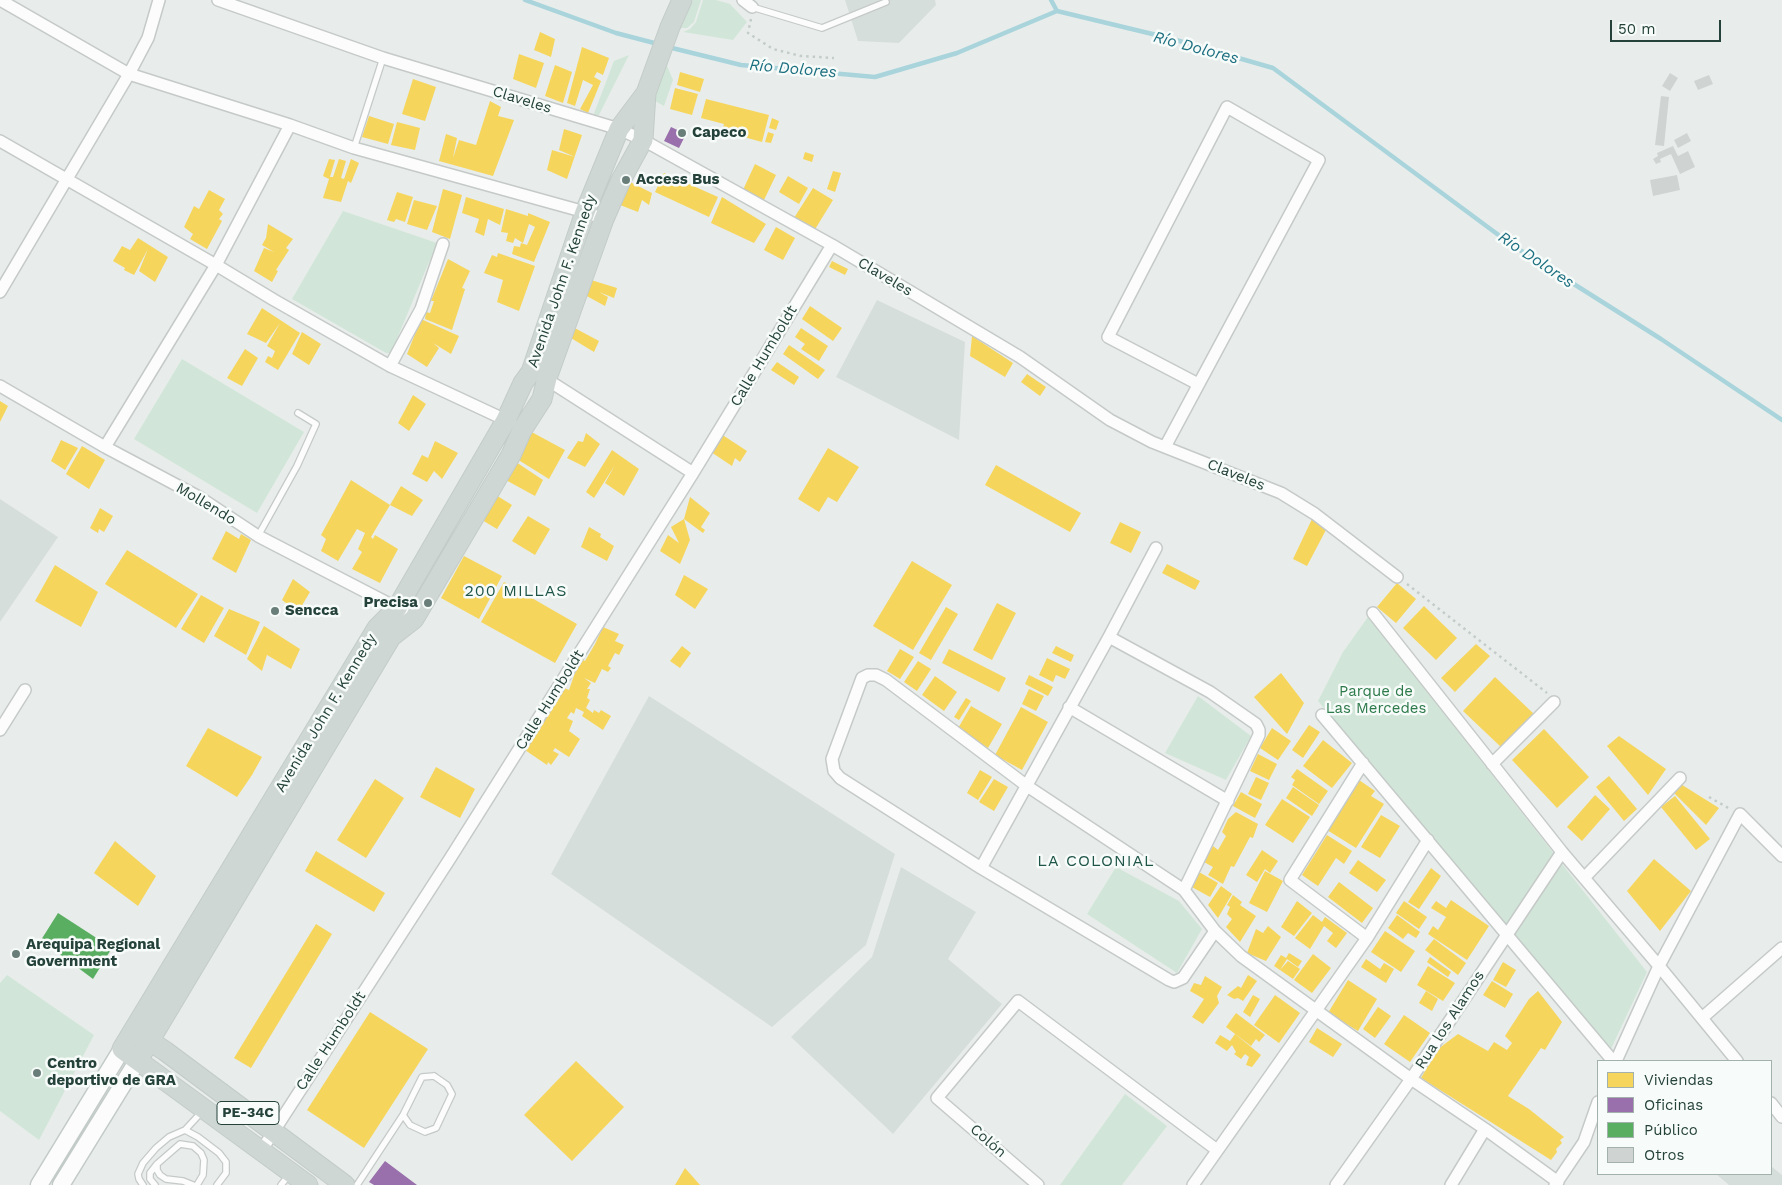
<!DOCTYPE html>
<html>
<head>
<meta charset="utf-8">
<style>
	body { margin:0 }
	#map { position:relative; width:1782px; height:1185px; overflow:hidden; background:#e8edeb; font-family:"Work Sans",sans-serif }
	canvas { display:block }
	.legend { position:absolute; left:1597px; top:1060px; width:175px; height:115px; box-sizing:border-box; background:#f7fbf9; border:1px solid #a3b1ad; margin:0; padding:6px 9px; list-style:none; font-size:15px; color:#24423a }
	.legend li { display:flex; align-items:center; gap:10px; height:25px }
	.legend b { width:25px; border:1px solid #a3b1ad }
	.scale { position:absolute; left:1610px; top:20px; width:111px; height:22px; box-sizing:border-box; border:2px solid #24423a; border-top:0; padding-left:6px; font-size:15px; line-height:18px; white-space:nowrap; color:#24423a; -webkit-text-stroke:4px #f7fbf9; paint-order:stroke }
</style>
</head>
<body>
<div id="map">
<canvas width="1782" height="1185"></canvas>
<ul class="legend">
<li><b style="height:14px;background:#f6d55c"></b>Viviendas</li>
<li><b style="height:14px;background:#9970ab"></b>Oficinas</li>
<li><b style="height:14px;background:#5aae61"></b>Público</li>
<li><b style="height:14px;background:#cfd4d2"></b>Otros</li>
</ul>
<div class="scale">50 m</div>
</div>
<script>
const c = document.querySelector('canvas').getContext('2d');
c.lineJoin = 'round';
function fillPath(path, color) { c.fillStyle = color; c.fill(path, 'evenodd'); }
const toPath = rows => new Path2D(rows.map(r => 'M' + r).join(''));
function trace(path, color, width, dash) { c.strokeStyle = color; c.lineWidth = width; c.lineCap = dash ? 'butt' : 'round'; c.setLineDash(dash || []); c.stroke(path); }
function label(font, color, halo, rows, align = 'center') {
  c.font = font + ' "Work Sans",sans-serif'; c.lineWidth = 5; c.setLineDash([]); c.textBaseline = 'middle'; c.strokeStyle = halo; c.fillStyle = color; for (const [text, x, y, turn = 0] of rows) {
    c.save(); c.translate(x, y); c.rotate((+turn || 0) * Math.PI / 180); c.textAlign = isNaN(turn) ? turn : align; if (halo) c.strokeText(text, 0, 0); c.fillText(text, 0, 0); c.restore();
  }
}
const built = toPath([
	[845,0,935,0,936,5,899,43,858,41],
	[877,300,965,342,959,440,836,377],
	[0,499,58,537,0,622],
	[649,696,895,854,866,945,772,1027,551,874],
	[901,867,976,912,948,959,1002,1004,893,1134,791,1037,872,957],
	[1771,1166,1782,1175,1782,1185,1729,1185,1716,1174,1771,1174]
]);
const green = toPath([
	[693,0,701,0,694,22,687,28,681,28],
	[703,0,716,0,730,4,747,22,733,40,683,32,690,29,696,22],
	[629,55,599,115,593,116,614,61],
	[665,61,673,80,664,106,653,100],
	[343,211,437,243,391,353,386,353,292,299],
	[182,359,304,432,257,513,134,439],
	[1368,617,1647,972,1610,1051,1318,701,1343,652],
	[1198,696,1251,736,1226,780,1165,753],
	[1116,867,1179,901,1202,929,1177,973,1087,914],
	[7,975,94,1035,39,1140,0,1111,0,983],
	[1125,1094,1167,1126,1122,1185,1060,1185]
]);
const homes = toPath([
	[540,32,555,39,551,57,534,50],
	[582,47,609,58,603,75,597,72,594,77,601,81,588,113,580,109,593,85,583,80,575,106,567,103],
	[519,54,544,63,536,88,513,79],
	[555,65,572,72,563,103,545,96],
	[680,72,704,79,700,92,677,85],
	[413,79,436,87,425,121,402,114],
	[675,88,698,94,692,115,670,109],
	[706,99,769,115,762,142,722,131,724,124,701,118],
	[490,101,501,107,498,116,514,120,493,176,439,161,446,134,457,138,453,158,459,140,476,145],
	[369,116,394,124,388,144,362,137],
	[772,118,779,121,776,130,769,128],
	[397,122,420,128,415,150,391,145],
	[564,129,582,135,567,179,547,170,552,150,575,157,559,150],
	[768,132,774,134,771,143,765,142],
	[805,152,814,155,812,162,803,159],
	[329,159,335,160,330,177,333,177,339,159,346,161,341,178,344,179,351,159,359,163,351,183,348,181,341,202,323,198,329,179,323,176],
	[755,164,776,175,763,202,742,192],
	[833,171,841,173,835,192,827,189],
	[664,173,718,197,709,217,655,192],
	[788,176,808,188,799,204,779,192],
	[626,180,652,193,649,205,642,200,638,212,615,203],
	[813,188,833,200,814,231,794,218],
	[443,189,462,195,450,239,432,232],
	[209,190,225,199,219,210,223,214,219,219,222,221,207,249,190,239,193,234,184,227,194,206,199,209],
	[397,192,413,197,405,222,396,219,394,222,387,220],
	[466,197,504,209,500,225,488,219,484,236,475,232,479,219,462,213],
	[722,197,766,224,754,243,711,223],
	[414,200,437,206,427,230,407,224],
	[506,209,528,216,528,213,550,222,534,262,512,254,514,246,520,247,521,243,527,245,535,227,529,224,523,243,515,238,513,243,506,241,508,233,501,232],
	[268,224,293,239,286,248,289,250,276,270,278,271,272,282,254,271,264,248,274,252,262,245,266,238],
	[776,227,795,238,783,260,764,250],
	[138,238,168,257,155,282,139,271,148,249,134,275,124,270,125,268,113,261,122,246,130,250],
	[498,253,535,266,519,311,497,302,503,280,484,273,492,255,497,257],
	[448,259,470,271,462,288,465,289,452,330,425,319,426,312,430,313,434,301,431,301],
	[832,261,848,269,845,275,829,267],
	[591,280,617,288,614,298,599,292,608,297,605,306,585,295],
	[810,306,842,328,833,341,802,319],
	[262,308,300,333,278,370,265,362,268,356,272,358,275,351,267,346,280,323,266,343,247,334],
	[421,319,459,336,451,354,433,343,439,348,427,367,407,354],
	[569,325,599,341,594,352,566,335],
	[801,328,828,346,819,361,801,349,805,344,795,337],
	[302,332,321,344,309,365,292,354],
	[972,336,1013,363,1005,377,970,356],
	[789,345,825,370,818,379,783,354],
	[245,349,258,358,242,386,227,378],
	[777,362,799,377,794,385,771,370],
	[1027,374,1046,387,1040,396,1021,382],
	[413,395,426,404,409,431,398,423],
	[0,401,8,406,0,422],
	[526,429,565,450,549,479,512,456],
	[586,433,600,444,585,467,567,458,578,441,583,442],
	[721,434,747,451,740,462,735,458,732,466,711,452],
	[61,440,78,448,65,470,51,461],
	[435,441,458,453,442,479,434,471,427,482,412,474,422,455,428,458],
	[82,446,105,460,89,489,66,474],
	[828,448,859,467,837,502,828,497,819,512,798,499],
	[612,450,639,469,624,496,605,483,615,465,594,498,586,492],
	[513,460,543,480,535,496,504,479],
	[996,465,1081,513,1070,532,985,485],
	[351,480,390,505,371,537,373,539,375,535,398,549,380,583,352,569,362,552,358,549,365,533,357,529,338,561,321,551,326,539,321,535],
	[401,486,423,500,412,516,390,505],
	[491,492,512,505,497,529,477,517],
	[690,497,710,513,701,527,705,530,703,533,684,519,690,540,680,564,660,551,668,535,679,543,671,527,684,519],
	[100,508,113,516,104,532,99,529,98,533,90,528],
	[528,516,550,529,535,555,512,541],
	[1312,519,1327,528,1307,566,1293,559],
	[1120,522,1141,532,1131,553,1110,543],
	[589,527,601,534,600,537,614,546,607,561,581,547],
	[226,531,239,539,241,534,251,540,236,573,212,559],
	[127,550,198,594,176,628,105,584],
	[464,556,502,576,479,619,441,598],
	[912,561,952,585,913,650,873,626],
	[1167,564,1200,581,1195,590,1162,573],
	[55,565,98,592,81,627,35,601],
	[684,575,708,589,695,609,675,595],
	[293,579,310,592,298,612,282,600],
	[504,582,577,624,555,663,481,622],
	[1397,583,1416,599,1396,623,1377,607],
	[201,595,224,608,204,643,181,629],
	[997,603,1016,613,992,660,973,650],
	[1424,606,1457,638,1436,660,1403,628],
	[946,607,958,614,931,660,919,653],
	[229,609,260,622,246,655,214,636],
	[264,626,300,649,291,669,267,655,262,671,247,659],
	[603,627,619,634,615,641,624,645,619,655,615,653,608,666,611,668,608,672,602,669,595,683,584,678,591,683,587,689,590,689,587,698,590,700,586,708,593,713,594,710,599,713,601,710,611,716,603,730,582,716,584,712,576,708,574,714,571,712,567,718,573,721,569,731,580,739,569,757,555,748,553,751,559,754,551,765,548,762,547,765,525,750,562,687,569,690,580,658,585,661,595,644],
	[1476,644,1490,656,1455,692,1441,678],
	[682,646,691,653,680,668,670,661],
	[1056,646,1074,655,1071,662,1052,653],
	[900,649,914,657,900,679,887,671],
	[949,649,1006,678,999,692,942,663],
	[1047,658,1070,669,1065,679,1056,675,1053,682,1039,675],
	[918,661,931,669,917,691,904,682],
	[1281,673,1304,703,1287,734,1254,697],
	[1029,675,1053,687,1048,696,1025,684],
	[935,676,957,692,944,711,922,695],
	[1495,677,1534,714,1502,748,1463,711],
	[1029,689,1044,696,1036,711,1022,704],
	[966,698,971,701,959,720,954,717],
	[971,706,1002,724,988,748,957,730],
	[1021,707,1048,722,1022,770,995,755],
	[1309,725,1320,732,1303,758,1292,750],
	[208,728,262,757,252,775,237,797,186,766],
	[1272,728,1291,741,1278,760,1260,748],
	[1544,729,1589,777,1557,808,1512,760],
	[1619,736,1666,769,1648,795,1607,746],
	[1323,740,1352,763,1332,788,1303,766],
	[1258,754,1277,764,1269,780,1250,771],
	[436,767,475,789,460,818,420,797],
	[1297,769,1328,791,1319,804,1292,785,1295,780,1291,777],
	[980,770,992,777,978,800,967,793],
	[1609,776,1637,809,1624,821,1596,787],
	[1256,777,1269,783,1261,800,1248,794],
	[375,779,404,798,366,858,337,840],
	[994,779,1008,787,994,811,979,802],
	[1359,780,1375,791,1371,796,1384,804,1356,848,1327,830],
	[1679,783,1719,808,1706,825,1671,790],
	[1293,787,1319,805,1312,816,1286,798],
	[1241,792,1262,804,1255,818,1233,806],
	[1595,795,1610,809,1582,841,1567,827],
	[1675,796,1710,839,1696,850,1661,807],
	[1282,799,1310,817,1293,843,1265,825],
	[1236,812,1258,824,1253,838,1250,837,1234,867,1231,866,1223,884,1208,875,1213,867,1204,862,1213,846,1218,850,1226,836,1222,832,1228,819],
	[1381,815,1400,826,1380,858,1361,847],
	[1327,835,1352,851,1344,864,1336,858,1318,886,1302,875],
	[115,841,156,876,138,906,94,873],
	[1262,850,1278,861,1270,873,1265,869,1257,882,1246,875],
	[316,851,385,893,374,912,305,871],
	[1654,859,1691,891,1660,931,1627,891],
	[1358,860,1386,880,1377,892,1349,873],
	[1431,868,1441,876,1419,909,1408,902],
	[1265,871,1283,881,1267,912,1249,903],
	[1199,872,1218,883,1210,897,1190,886],
	[1339,882,1373,908,1362,923,1328,897],
	[1221,886,1232,894,1218,918,1208,905],
	[1233,895,1242,902,1240,905,1256,916,1240,942,1226,927,1232,919,1227,914,1230,907,1227,905],
	[1451,900,1489,926,1467,960,1428,934,1433,926,1438,930,1446,917,1431,908,1436,901,1446,908],
	[1297,901,1312,913,1294,936,1281,927],
	[1404,901,1427,917,1419,929,1396,913],
	[1313,915,1322,922,1325,917,1347,933,1336,948,1327,941,1333,933,1324,926,1310,949,1295,938],
	[1397,915,1420,932,1416,938,1408,933,1403,939,1388,928],
	[316,924,332,934,251,1068,234,1058],
	[1268,926,1281,937,1266,961,1247,953,1256,929,1263,933],
	[1385,931,1415,951,1401,972,1371,952],
	[1434,939,1466,963,1458,975,1425,950],
	[1289,953,1302,961,1298,967,1287,959,1280,970,1274,966,1281,955,1286,958],
	[1313,954,1331,968,1312,993,1294,980],
	[1430,957,1451,972,1448,977,1427,962],
	[1366,959,1380,969,1384,963,1394,969,1386,983,1361,967],
	[1288,961,1300,969,1293,979,1280,970],
	[1503,962,1516,970,1506,987,1493,980],
	[1428,966,1455,983,1443,1001,1417,985],
	[1248,975,1257,981,1243,1001,1238,998,1234,999,1227,995,1238,986,1241,988],
	[1205,976,1222,987,1217,996,1219,1003,1203,1024,1192,1017,1204,999,1190,991,1194,983,1201,985],
	[1348,980,1377,999,1358,1031,1328,1013],
	[1492,981,1513,994,1505,1008,1483,995],
	[1426,991,1438,999,1432,1011,1419,1003],
	[1538,991,1562,1022,1545,1050,1541,1048,1508,1096,1529,1109,1564,1137,1560,1140,1562,1143,1556,1149,1557,1152,1551,1160,1421,1078,1438,1049,1458,1034,1488,1051,1494,1042,1507,1050,1512,1043,1505,1036,1529,999],
	[1253,995,1260,999,1250,1017,1243,1012],
	[1275,995,1300,1013,1279,1043,1254,1025],
	[1378,1007,1391,1016,1375,1038,1363,1029],
	[370,1012,428,1049,364,1148,307,1110],
	[1236,1013,1265,1035,1259,1042,1256,1039,1251,1046,1226,1027],
	[1404,1015,1430,1033,1410,1062,1384,1044],
	[1317,1028,1342,1044,1333,1057,1309,1042],
	[1235,1034,1261,1055,1252,1067,1246,1065,1249,1057,1245,1054,1241,1059,1234,1054,1236,1052,1232,1045,1227,1051,1215,1043,1220,1035,1230,1041],
	[576,1061,624,1107,572,1161,524,1115],
	[685,1168,700,1185,675,1185]
]);
const offices = toPath([
	[671,127,686,134,679,148,664,141],
	[385,1161,417,1185,374,1185,369,1182]
]);
const public = toPath([
	[58,913,112,948,93,979,41,940]
]);
const stream = toPath([
	[525,0,616,33,658,44],
	[1051,0,1057,11],
	[668,47,741,65,875,77,957,53,1057,11,1169,38,1273,68,1512,245,1661,339,1782,420]
]);
const building = toPath([
	[1670,73,1678,78,1670,91,1662,86],
	[1709,75,1713,84,1698,90,1694,81],
	[1661,96,1669,97,1664,146,1655,145],
	[1687,133,1691,141,1678,148,1674,140],
	[1673,146,1678,156,1688,151,1695,167,1680,174,1671,154,1660,159,1661,162,1656,164,1653,159,1658,156,1657,153],
	[1677,175,1680,190,1653,196,1650,180]
]);
const path = toPath([
	[751,19,748,33,773,49,801,56,834,58],
	[1407,584,1547,693],
	[1709,797,1730,809]
]);
const service = toPath([
	[752,7,822,28,886,2],
	[354,148,383,58],
	[258,536,297,466,316,424,298,413],
	[434,1076,447,1085,452,1094,436,1128,425,1132,410,1125,403,1115,422,1077,434,1076],
	[185,1130,198,1116],
	[143,1185,139,1179,138,1174,143,1163,156,1148,169,1137,185,1130,198,1137,219,1153,226,1162,226,1173,217,1185],
	[155,1185,150,1179,150,1173,157,1164],
	[193,1185,183,1181,166,1179,160,1175,157,1170,157,1164,180,1144,193,1146,201,1153,204,1160,203,1175,197,1185],
	[281,1185,285,1180],
	[357,1185,403,1115]
]);
const minor = toPath([
	[0,0,129,74,290,125,354,148,585,212,604,219],
	[218,0,383,58,619,129,643,140,832,245,1020,357,1110,420,1152,442,1281,493,1315,514,1397,577],
	[743,0,752,7],
	[0,141,216,265,274,300,390,366,510,422],
	[0,292,129,74,148,38,159,0],
	[390,366,421,309,443,244],
	[543,377,693,473],
	[0,386,105,447,199,497,258,536,397,608,414,619],
	[105,447,216,265,290,125],
	[1165,447,1319,160,1227,107,1108,337,1198,384],
	[1373,613,1562,852,1659,966,1737,1061],
	[1109,637,1210,692,1256,724,1259,730,1259,735,1184,890],
	[1069,707,1228,801],
	[1322,715,1613,1061],
	[0,730,25,690],
	[1363,763,1290,880,1367,938],
	[1492,764,1554,702],
	[981,868,1109,637,1156,548],
	[1584,878,1680,778],
	[1215,931,1183,978,1174,982,1169,980,981,868,840,778,834,771,832,759,862,678,868,675,876,675,886,680,1027,786,1184,890,1215,931,1241,956,1411,1079,1485,1129,1558,1182],
	[1702,1018,1782,948],
	[1616,1061,1659,966,1740,814,1782,856],
	[1771,1103,1782,1117],
	[261,1151,451,857,693,473,832,245],
	[1038,1185,937,1098,1018,1001,1217,1150],
	[1193,1185,1367,938,1428,840],
	[1336,1185,1411,1079,1562,852],
	[1451,1185,1485,1129],
	[1555,1185,1584,1142,1598,1102]
]);
const secondary = toPath([
	[39,1185,122,1049],
	[61,1185,138,1060]
]);
const primary = toPath([
	[141,1035,165,1051,345,1185],
	[138,1060,391,637,414,619,511,455,522,430,542,399,547,378,604,219,621,180,643,140,646,93,670,27,682,0],
	[308,1185,122,1049,377,628,397,608,506,420,523,383,531,372,585,212,619,129,646,93]
]);
const markers = [
	[682,133,5,"#697e78"],
	[626,180,5,"#697e78"],
	[428,603,5,"#697e78"],
	[275,611,5,"#697e78"],
	[16,954,5,"#697e78"],
	[37,1073,5,"#697e78"]
];
const shields = [
	[248,1113,62]
];
const shieldNames = [
	["PE-34C",248,1113]
];
const streetNames = [
	["Claveles",522,100,17],
	["Claveles",885,277,31],
	["Avenida John F. Kennedy",562,281,-71],
	["Calle Humboldt",764,356,-59],
	["Claveles",1236,475,22],
	["Mollendo",206,504,31],
	["Calle Humboldt",550,700,-58],
	["Avenida John F. Kennedy",326,713,-59],
	["Rua los Alamos",1450,1020,-57],
	["Calle Humboldt",331,1041,-57],
	["Colón",988,1141,41]
];
const poiNames = [
	["Capeco",692,133],
	["Access Bus",636,180],
	["Precisa",418,603,"right"],
	["Sencca",285,611],
	["Arequipa Regional",26,945],
	["Government",26,962],
	["Centro",47,1064],
	["deportivo de GRA",47,1081]
];
const parkNames = [
	["Parque de",1376,692],
	["Las Mercedes",1376,709]
];
const waterNames = [
	["Río Dolores",1196,48,15],
	["Río Dolores",793,69,5],
	["Río Dolores",1536,260,34]
];
const neighbourhoodNames = [
	["200 MILLAS",516,591],
	["LA COLONIAL",1096,861]
];
fillPath(built, '#d6dedb');
fillPath(green, '#d1e6d8');
fillPath(homes, '#f6d55c');
fillPath(offices, '#9970ab');
fillPath(public, '#5aae61');
trace(stream, '#a9d4db', 4.5);
fillPath(building, '#cfd4d2');
trace(service, '#c5cac8', 8);
trace(minor, '#c5cac8', 14);
trace(secondary, '#c3cbc8', 19);
trace(primary, '#c3ccc9', 21);
trace(path, '#c3ccca', 2.5, [2.5, 4]);
trace(service, '#fcfcfc', 5.5);
trace(minor, '#fcfcfc', 11);
trace(secondary, '#fcfcfc', 16);
trace(primary, '#cfd7d5', 19);
for (const [x, y, r, color] of markers) { const dot = new Path2D(); dot.arc(x, y, r, 0, 2 * Math.PI); c.fillStyle = color; c.fill(dot); trace(dot, '#f7fbf9', 2); }
for (const [x, y, w] of shields) { const box = new Path2D(); box.roundRect(x - w / 2, y - 11.5, w, 23, 4); c.fillStyle = '#f7fbf9'; c.fill(box); trace(box, '#24423a', 1); }
label('bold 14px', '#24423a', null, shieldNames);
label('15px', '#24423a', '#f7fbf9', streetNames);
label('bold 15px', '#24423a', '#f7fbf9', poiNames, 'left');
label('15px', '#2d7a4b', '#f7fbf9', parkNames);
label('italic 16px', '#1c6f80', '#f7fbf9', waterNames);
c.letterSpacing = '1px';
label('16px', '#1f5548', '#f7fbf9', neighbourhoodNames);
c.letterSpacing = '0px';
</script>
</body>
</html>
